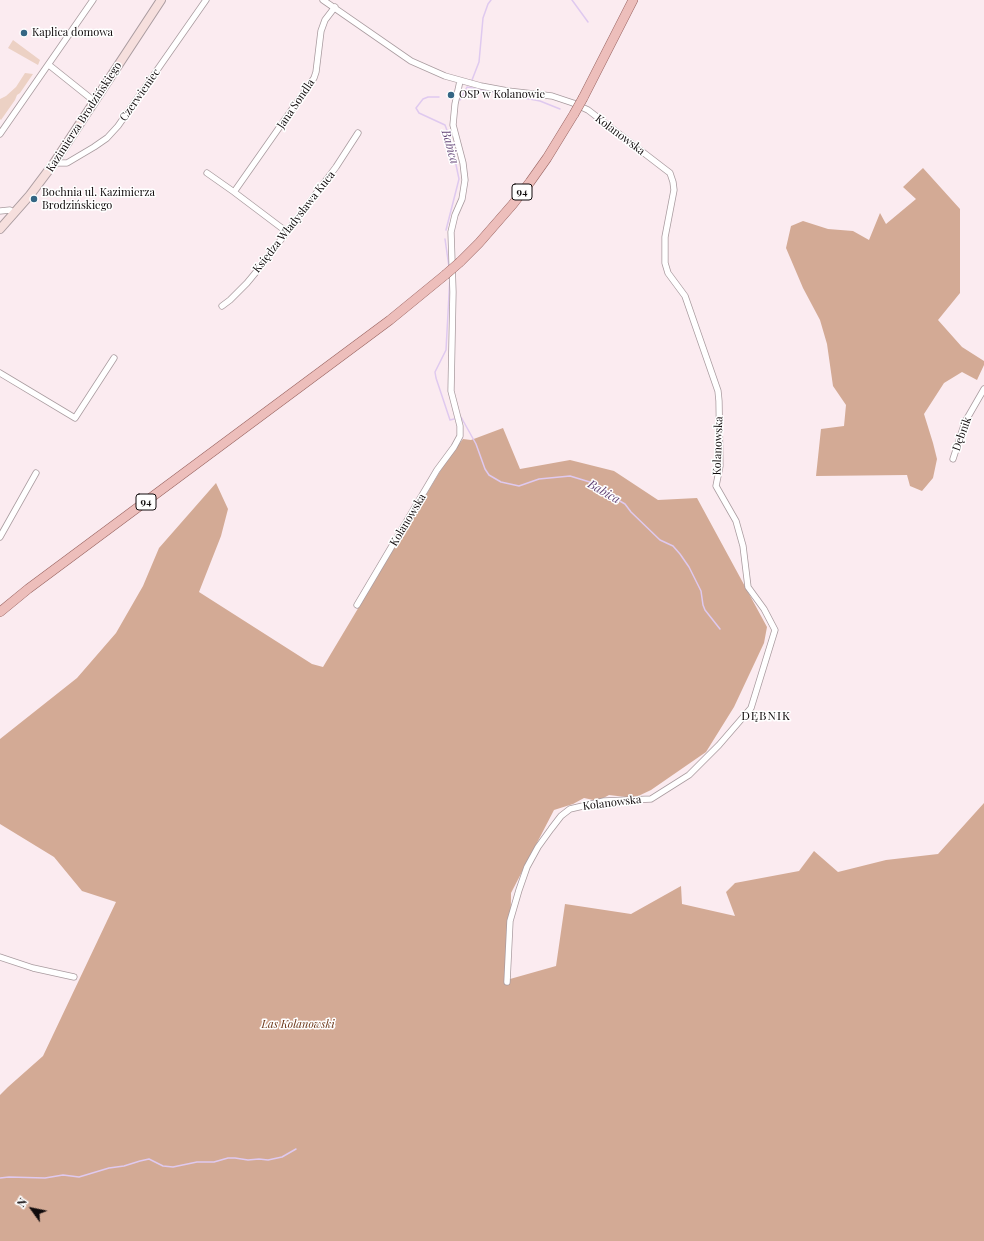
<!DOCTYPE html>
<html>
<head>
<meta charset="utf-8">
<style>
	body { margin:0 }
	#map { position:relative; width:984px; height:1241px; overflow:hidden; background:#fbebf0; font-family:"Playfair Display",serif }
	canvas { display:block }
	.north { position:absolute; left:12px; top:1189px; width:40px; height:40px; -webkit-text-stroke:3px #fff; paint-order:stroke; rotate:303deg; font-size:11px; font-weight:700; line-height:16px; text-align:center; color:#100b0c }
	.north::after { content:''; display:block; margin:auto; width:14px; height:18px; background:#100b0c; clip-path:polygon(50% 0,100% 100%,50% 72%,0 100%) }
</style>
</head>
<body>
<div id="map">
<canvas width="984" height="1241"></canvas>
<div class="north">N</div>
</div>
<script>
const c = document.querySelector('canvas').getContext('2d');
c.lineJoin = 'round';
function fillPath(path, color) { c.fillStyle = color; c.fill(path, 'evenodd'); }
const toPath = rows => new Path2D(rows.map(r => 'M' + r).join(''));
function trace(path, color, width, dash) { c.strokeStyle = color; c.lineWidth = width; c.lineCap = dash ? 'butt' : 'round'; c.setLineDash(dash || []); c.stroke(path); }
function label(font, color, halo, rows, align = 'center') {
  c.font = font + ' "Playfair Display",serif'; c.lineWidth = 3; c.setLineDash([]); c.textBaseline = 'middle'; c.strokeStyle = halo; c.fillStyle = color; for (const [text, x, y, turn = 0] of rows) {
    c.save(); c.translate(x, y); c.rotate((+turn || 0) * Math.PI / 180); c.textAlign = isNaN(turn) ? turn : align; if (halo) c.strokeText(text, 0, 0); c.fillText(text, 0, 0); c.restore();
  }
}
const green = toPath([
	[13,40,40,60,38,65,8,48],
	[25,73,33,74,20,93,17,95,15,100,1,120,0,119,0,99,6,96,16,87]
]);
const forest = toPath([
	[923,168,960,209,960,293,938,320,962,347,984,361,984,365,977,380,962,372,944,383,924,414,933,443,937,459,933,478,922,491,910,486,907,475,816,476,821,429,844,426,846,405,833,386,827,344,820,320,803,288,786,248,791,226,803,221,828,229,853,231,869,240,880,213,886,224,916,199,903,187],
	[503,428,520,469,570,460,614,471,658,500,697,498,767,627,764,643,734,707,706,752,651,790,634,798,609,795,598,801,584,798,573,804,554,810,511,893,510,979,556,966,565,904,631,914,681,886,682,904,735,916,726,892,735,883,799,871,814,851,838,872,886,860,938,854,984,803,984,1241,0,1241,0,1095,8,1087,43,1056,116,902,82,891,54,857,0,824,0,739,77,678,116,633,143,586,159,548,216,483,228,509,221,536,199,592,312,664,323,667,448,458,463,439,471,440]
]);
const stream = toPath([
	[572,0,588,22],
	[472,80,479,62,483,18,488,4,491,0],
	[439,97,428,97,423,99,416,108,419,113,445,125,451,141,459,179,446,230],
	[460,100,467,87,540,101,560,109],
	[445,239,449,267],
	[450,276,446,350,435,372,436,378,450,420,454,419],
	[461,417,476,444,485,469,489,475,501,482,519,486,539,479,570,476,593,483,601,488,606,493,625,504,631,512,660,540,673,546,680,554,689,567,701,591,703,605,705,610,720,629],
	[0,1178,9,1177,45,1178,63,1175,79,1177,109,1168,124,1166,140,1161,149,1159,163,1166,173,1167,197,1162,214,1162,228,1158,235,1158,248,1160,259,1159,268,1160,282,1157,296,1149]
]);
const street = toPath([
	[323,0,411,61,445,76,481,86,508,91,552,96,573,103,588,110,670,173,673,182,674,190,665,237,665,263,668,273,685,296,718,391,719,401,720,466,716,486,736,521,743,546,748,587,764,609,775,630,751,708,719,745,689,775,651,799,604,801,570,809,561,816,551,829,538,847,527,867,519,890,510,921,507,982],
	[49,65,94,101],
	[0,134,93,0],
	[54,163,67,163,94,147,107,138,118,126,206,0],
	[207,173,234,192,287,232],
	[234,192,314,78,316,72,321,31,325,20,335,7],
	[0,211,10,210,14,213],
	[222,306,230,300,247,283,261,266,336,167,358,133],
	[0,373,75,418,114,358],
	[953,459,965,422,984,389],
	[0,537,36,473],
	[357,605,437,470,454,447,460,436,460,426,451,391,453,292,451,232,455,215,462,199,465,180,463,163,453,125,455,104,460,81],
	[0,957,33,968,74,977]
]);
const secondary = toPath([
	[0,229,30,195,54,163,161,0]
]);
const primary = toPath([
	[583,98,633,0],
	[460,262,479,243,513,204,530,182,547,158,574,114],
	[0,612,28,589,390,320,445,275]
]);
const primaryBridge = toPath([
	[574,114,583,98],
	[445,275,460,262]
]);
const markers = [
	[24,33,4,"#346684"],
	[451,95,4,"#346684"],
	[34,199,4,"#346684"]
];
const shields = [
	[522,192,20],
	[146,502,20]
];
const shieldNames = [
	["94",522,192],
	["94",146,502]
];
const poiNames = [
	["Kaplica domowa",32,33],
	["OSP w Kolanowie",459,95],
	["Bochnia ul. Kazimierza",42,193],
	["Brodzińskiego",42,206]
];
const streetNames = [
	["Czerwieniec",140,95,-55],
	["Jana Sondla",296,104,-56],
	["Kazimierza Brodzińskiego",84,117,-57],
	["Kolanowska",620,135,37],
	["Księdza Władysława Kuca",294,222,-52],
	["Dębnik",962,434,-70],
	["Kolanowska",718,446,-88],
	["Kolanowska",408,520,-59],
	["Kolanowska",612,803,-7]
];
const parkNames = [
	["Las Kolanowski",298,1025]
];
const waterNames = [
	["Babica",450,147,74],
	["Babica",604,492,30]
];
const neighbourhoodNames = [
	["DĘBNIK",766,716]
];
fillPath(green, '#ecd1c4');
fillPath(forest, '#d3aa95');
trace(stream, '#dfc9ef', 1.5);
trace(street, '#a99b9f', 7);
trace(secondary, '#a99b9f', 10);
trace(primary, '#986360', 10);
trace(street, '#fff', 5.5);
trace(secondary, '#f6dfdd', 8);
trace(primary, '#edbebb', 9);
trace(primaryBridge, '#986360', 10, []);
trace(primaryBridge, '#edbebb', 9);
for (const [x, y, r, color] of markers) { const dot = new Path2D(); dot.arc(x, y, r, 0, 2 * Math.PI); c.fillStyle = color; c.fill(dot); trace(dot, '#fff', 1.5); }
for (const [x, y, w] of shields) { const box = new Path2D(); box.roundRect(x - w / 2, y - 8, w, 16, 3); c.fillStyle = '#fff'; c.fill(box); trace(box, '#100b0c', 1); }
label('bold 10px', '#100b0c', null, shieldNames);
label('11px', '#100b0c', '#fff', poiNames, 'left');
label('11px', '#100b0c', '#fff', streetNames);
label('italic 11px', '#6a3516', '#fff', parkNames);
label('italic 12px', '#634577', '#fff', waterNames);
c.letterSpacing = '1px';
label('12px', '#100b0c', '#fff', neighbourhoodNames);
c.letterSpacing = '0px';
</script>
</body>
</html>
